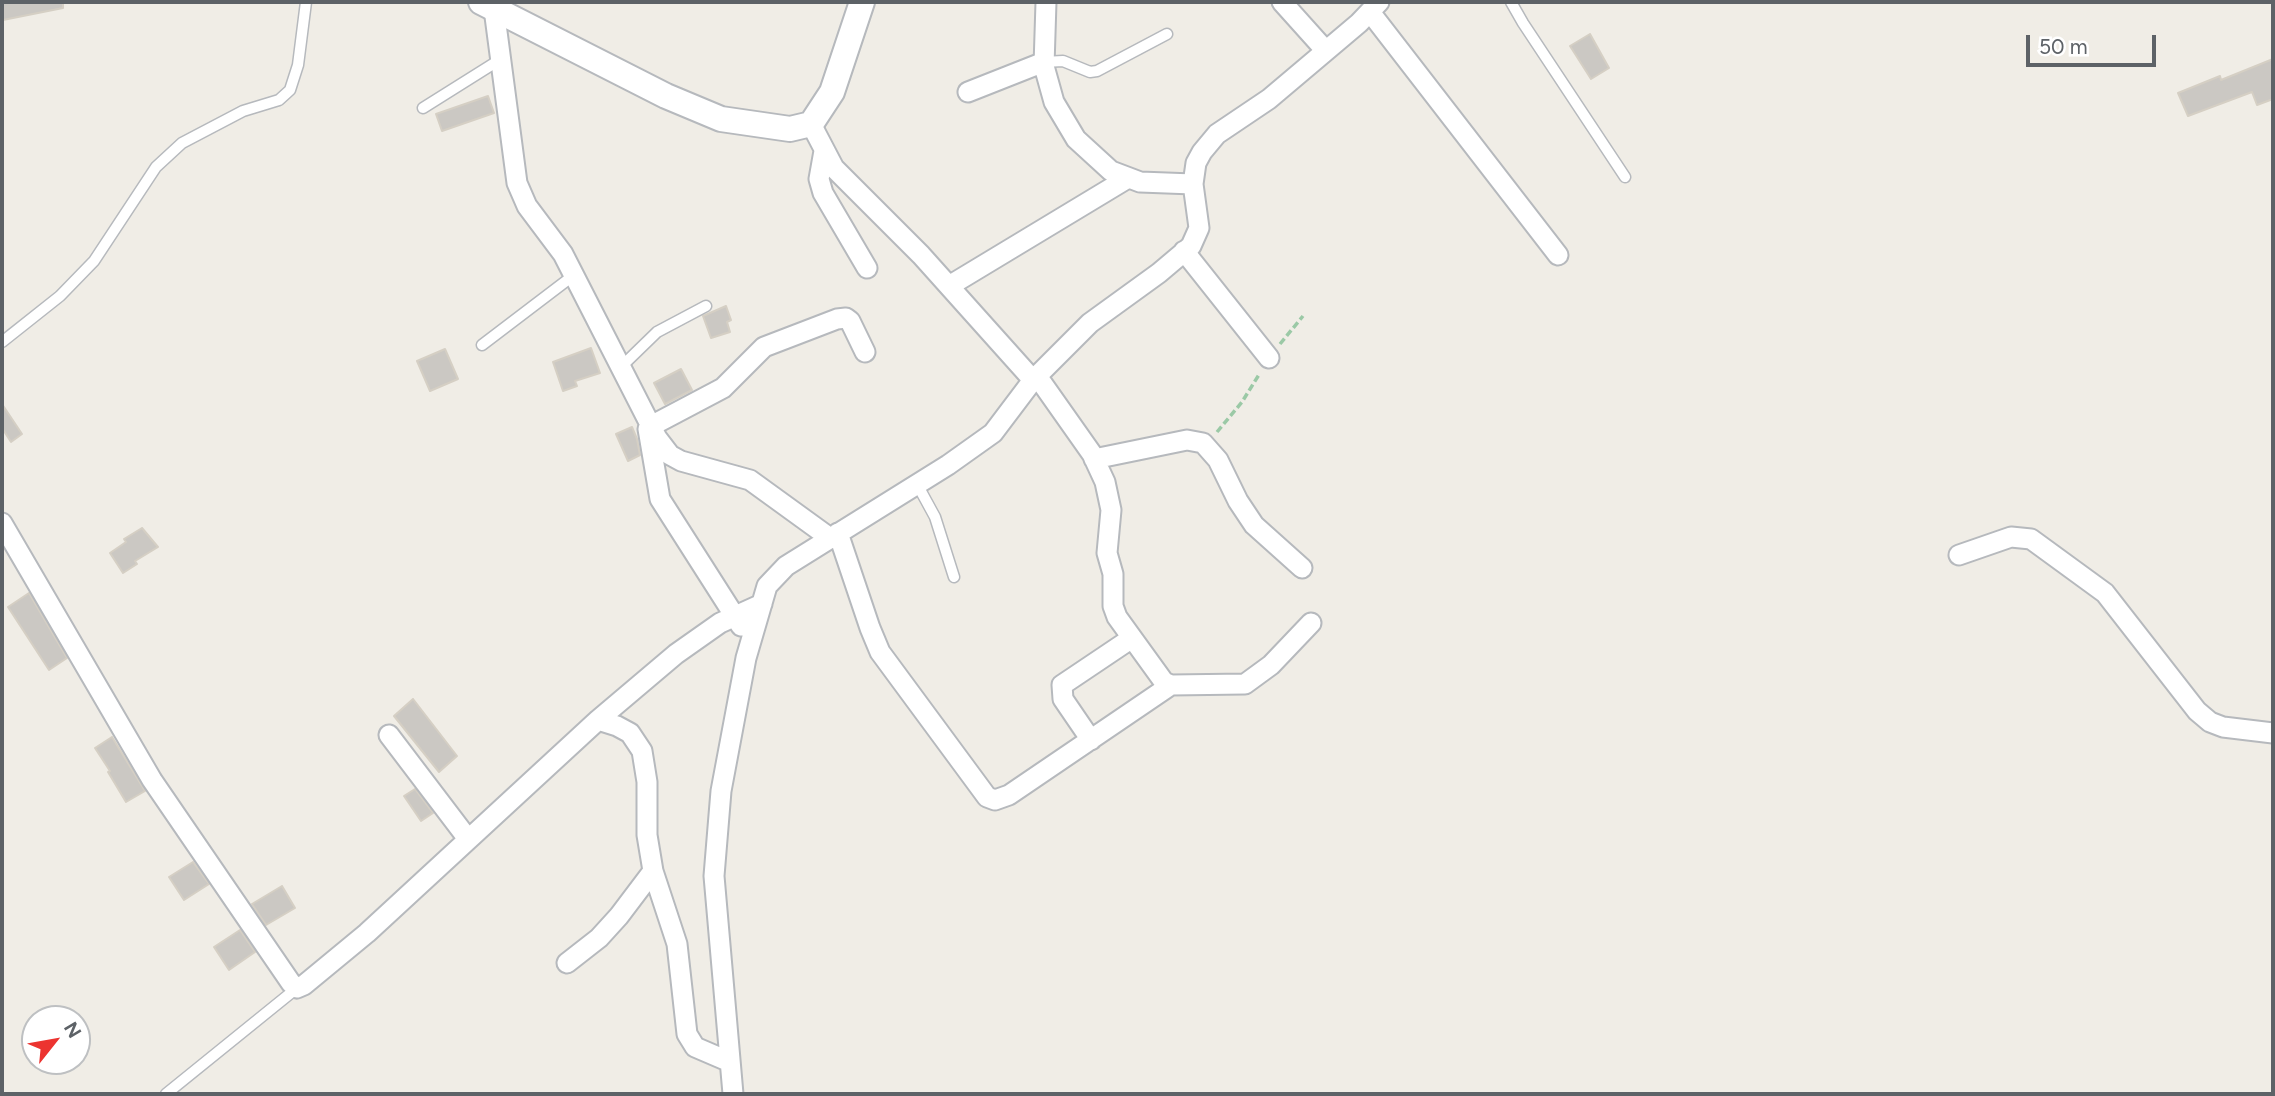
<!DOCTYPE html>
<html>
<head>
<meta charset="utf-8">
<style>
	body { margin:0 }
	#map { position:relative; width:2275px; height:1096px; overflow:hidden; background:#f0ede6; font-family:Figtree,sans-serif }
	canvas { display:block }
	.frame { position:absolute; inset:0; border:4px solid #5d6267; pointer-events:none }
	.north { position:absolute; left:21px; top:1005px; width:70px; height:70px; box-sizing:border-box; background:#fff; border:2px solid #bec0c2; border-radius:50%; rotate:59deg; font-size:19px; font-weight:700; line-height:28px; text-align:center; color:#5d6267 }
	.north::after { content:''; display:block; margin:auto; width:24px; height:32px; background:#ec3430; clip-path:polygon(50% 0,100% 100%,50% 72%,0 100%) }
	.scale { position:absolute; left:2026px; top:35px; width:130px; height:32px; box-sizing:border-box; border:4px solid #5d6267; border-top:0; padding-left:9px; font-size:21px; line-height:24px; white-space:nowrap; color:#5d6267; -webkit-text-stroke:5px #fff; paint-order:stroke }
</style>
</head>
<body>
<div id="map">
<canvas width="2275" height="1096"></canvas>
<div class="frame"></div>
<div class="north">N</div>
<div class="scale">50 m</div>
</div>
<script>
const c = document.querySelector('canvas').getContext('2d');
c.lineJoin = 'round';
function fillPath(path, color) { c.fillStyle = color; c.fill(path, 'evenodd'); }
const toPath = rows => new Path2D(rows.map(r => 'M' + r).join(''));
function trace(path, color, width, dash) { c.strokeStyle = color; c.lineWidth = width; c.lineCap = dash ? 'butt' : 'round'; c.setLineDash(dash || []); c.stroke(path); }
const building = toPath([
	[2,2,63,2,63,8,3,20,2,2],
	[1590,34,1609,68,1591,79,1570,46,1590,34],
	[2273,59,2273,99,2257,105,2252,92,2188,116,2178,93,2220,76,2221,80,2273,59],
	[488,96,494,113,442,131,436,114,488,96],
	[726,306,731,320,727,322,730,332,711,338,703,316,726,306],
	[591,348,600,373,575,381,577,386,563,391,553,362,591,348],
	[445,349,458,379,430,391,417,361,445,349],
	[681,369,692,390,665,404,654,383,681,369],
	[2,404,22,434,11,442,2,428,2,404],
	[632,427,637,439,640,455,628,461,616,434,632,427],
	[142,528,158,547,135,561,137,564,123,573,110,553,126,542,124,539,142,528],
	[29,593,67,658,49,670,8,607,29,593],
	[413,699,457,756,439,772,394,716,413,699],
	[112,737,145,791,126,802,108,772,110,771,95,748,112,737],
	[415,789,433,813,421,821,404,796,415,789],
	[193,862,209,884,184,900,169,877,193,862],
	[282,886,295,908,266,925,252,904,282,886],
	[240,930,255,952,229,970,214,947,240,930]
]);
const path = toPath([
	[1280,344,1303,316],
	[1217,432,1242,402,1260,373]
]);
const service = toPath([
	[1511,2,1523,23,1625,177],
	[1044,62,1063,61,1090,72,1097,71,1167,34],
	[423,108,501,59],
	[2,342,60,296,94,261,156,167,182,143,243,111,279,100,290,90,298,65,306,2],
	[482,345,574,275],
	[622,366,657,332,706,306],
	[917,484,935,517,954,577],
	[166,1094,297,988]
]);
const minor = toPath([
	[1046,2,1044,66,1054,102,1076,139,1111,171,1140,182,1193,184],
	[1282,2,1326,51],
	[494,9,517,183,527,206,563,254,657,438,670,455,681,461,750,480,830,538],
	[1370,12,1558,255],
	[968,92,1044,62],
	[811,124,834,168,921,255,1033,380],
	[824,151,819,179,823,193,867,268],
	[1184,251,1269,358],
	[949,286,1128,178],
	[1037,376,1092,454,1105,482,1111,510,1107,553,1113,574,1113,606,1117,617,1164,682,1171,685,1245,684,1271,665,1311,623],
	[651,426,723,388,764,347,837,319,846,318,850,321,865,352],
	[648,429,660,499,741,626],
	[1094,459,1187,440,1203,443,1218,460,1238,501,1254,525,1302,568],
	[2,523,152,780,291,983,297,988,304,985,367,933,598,720,676,654,720,623,762,604],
	[838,533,870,628,880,652,987,797,995,800,1009,795,1171,685],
	[1959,555,2011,537,2031,539,2105,593,2197,711,2210,722,2223,727,2273,733],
	[598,720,617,726,630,733,642,751,647,782,647,835,653,871,677,944,687,1034,695,1047,730,1062],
	[389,735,468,839],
	[1091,740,1063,699,1062,685,1132,638],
	[567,963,599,938,619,916,653,871],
	[733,1094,714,876,721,791,746,658,767,586,786,566,948,465,993,433,1033,380,1090,323,1159,273,1191,246,1199,228,1193,184,1196,163,1202,152,1217,134,1269,99,1359,23,1379,2]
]);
const tertiary = toPath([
	[481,2,666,96,721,119,790,129,811,124,832,92,862,2]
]);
fillPath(building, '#cbc8c3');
trace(building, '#d5cfc4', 2);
trace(service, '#b6b9bd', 13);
trace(minor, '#b6b9bd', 23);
trace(tertiary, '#b6b9bd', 28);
trace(path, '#9bc9a6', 3.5, [7, 3.5]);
trace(service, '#fff', 10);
trace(minor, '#fff', 19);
trace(tertiary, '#fff', 24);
</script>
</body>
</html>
